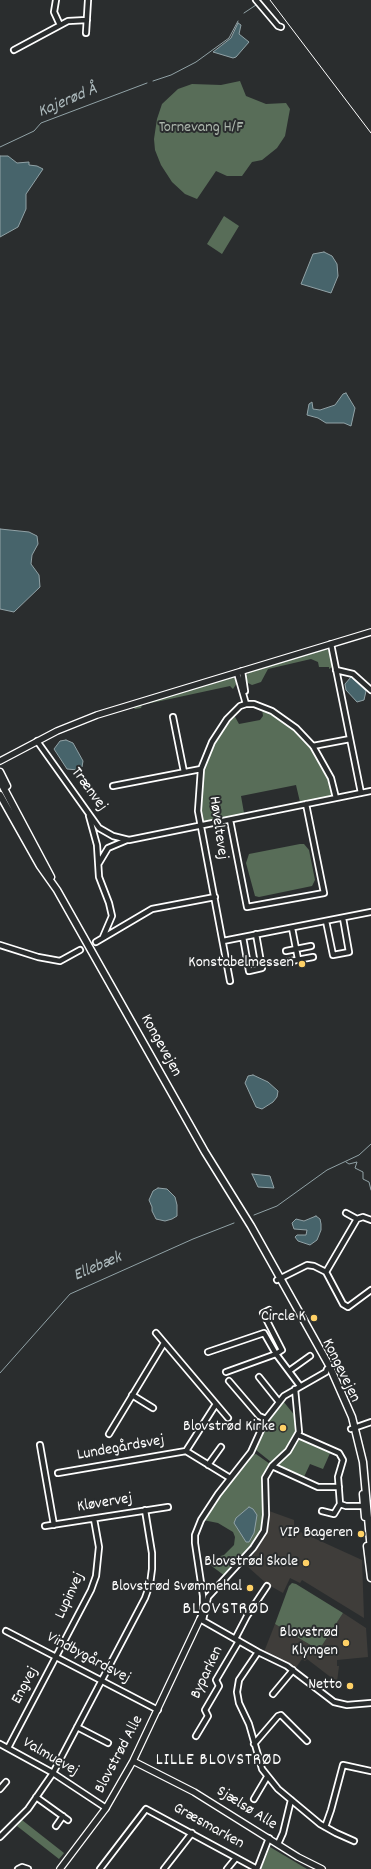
<!DOCTYPE html>
<html>
<head>
<meta charset="utf-8">
<style>
	body { margin:0 }
	canvas { display:block; background:#2a2d2e }
</style>
</head>
<body>
<canvas width="371" height="1869"></canvas>
<script>
const c = document.querySelector('canvas').getContext('2d');
c.lineJoin = 'round';
function fillPath(path, color) { c.fillStyle = color; c.fill(path, 'evenodd'); }
const toPath = rows => new Path2D(rows.map(r => 'M' + r).join(''));
function trace(path, color, width, dash) { c.strokeStyle = color; c.lineWidth = width; c.lineCap = dash ? 'butt' : 'round'; c.setLineDash(dash || []); c.stroke(path); }
function label(font, color, halo, rows, align = 'center') {
  c.font = font + ' Dekko,sans-serif'; c.lineWidth = 4; c.setLineDash([]); c.textBaseline = 'middle'; c.strokeStyle = halo; c.fillStyle = color; for (const [text, x, y, turn = 0] of rows) {
    c.save(); c.translate(x, y); c.rotate((+turn || 0) * Math.PI / 180); c.textAlign = isNaN(turn) ? turn : align; if (halo) c.strokeText(text, 0, 0); c.fillText(text, 0, 0); c.restore();
  }
}
const built = toPath([
	[269,1511,294,1520,294,1529,362,1560,364,1618,302,1580,300,1583,290,1578,283,1593,267,1584,247,1566,266,1534,269,1524],
	[343,1613,366,1628,368,1657,337,1660,337,1666,339,1666,337,1682,307,1659,305,1661,302,1659,295,1669,280,1659,264,1652,275,1624,319,1650]
]);
const green = toPath([
	[240,81,246,96,266,104,286,103,290,109,285,136,277,148,262,160,252,162,242,176,227,176,216,171,197,199,185,194,172,182,161,165,155,150,154,139,157,119,162,104,178,89,192,84,221,85],
	[224,216,239,226,222,254,207,244],
	[327,649,331,653,334,666,329,669,329,667,319,667,318,662,311,659,268,669,261,682,252,685,248,683,245,677,250,671],
	[233,676,237,683,233,689,230,686,142,705,141,708,135,709,133,707],
	[262,709,293,728,309,744,322,764,329,779,332,797,281,808,280,806,300,802,296,785,241,796,244,813,255,813,203,823,200,801,201,781,211,747,220,731,232,716,234,715,239,724,260,720,263,716],
	[300,844,304,844,309,850,315,880,312,886,259,897,255,896,246,863,249,854],
	[283,1401,296,1417,298,1434,288,1449,275,1462,271,1462,256,1450,267,1422],
	[299,1440,306,1440,331,1451,323,1469,310,1464,303,1479,276,1466,289,1455],
	[256,1454,270,1464,264,1474,262,1483,264,1522,262,1530,256,1543,235,1562,225,1576,205,1561,224,1555,234,1545,235,1537,233,1532,218,1523,203,1520,219,1496,249,1457],
	[292,1583,296,1584,343,1613,319,1650,275,1624,289,1586],
	[22,1820,64,1853,59,1859,17,1826],
	[270,1847,307,1869,261,1869]
]);
const water = toPath([
	[238,23,241,25,239,34,249,42,236,57,233,58,213,52,231,38,238,23],
	[0,156,8,156,17,163,29,162,29,165,37,166,43,169,26,194,26,209,18,227,0,237,0,156],
	[324,252,332,256,337,264,338,276,331,293,301,284,313,254,324,252],
	[346,393,355,408,351,426,344,423,326,423,318,418,307,415,309,404,312,402,313,409,320,410,335,405,343,394,346,393],
	[0,529,29,532,37,536,38,544,32,555,31,564,39,575,40,587,14,612,0,609,0,529],
	[351,677,366,691,364,700,357,702,346,690,345,684,351,677],
	[66,740,73,743,83,761,82,767,78,770,67,769,54,749,60,741,66,740],
	[253,1075,268,1082,278,1091,277,1097,273,1102,262,1109,256,1107,245,1083,248,1076,253,1075],
	[252,1174,270,1176,274,1188,258,1187,252,1174],
	[158,1188,167,1189,175,1197,177,1205,177,1216,172,1219,165,1221,156,1219,152,1211,152,1207,149,1200,153,1191,158,1188],
	[316,1216,320,1219,321,1224,321,1230,317,1240,310,1245,298,1241,295,1237,297,1235,306,1235,307,1230,294,1229,292,1223,296,1219,304,1221,316,1216],
	[249,1507,253,1509,257,1515,254,1533,249,1542,246,1542,234,1523,236,1518,249,1507]
]);
const stream = toPath([
	[244,13,256,5],
	[153,81,171,75,196,62,229,38,238,21],
	[0,147,34,131,41,123,147,83],
	[346,1162,349,1164,357,1162,355,1168,363,1172,363,1179,369,1182,371,1190],
	[254,1215,277,1206,327,1170,359,1155,371,1144],
	[0,1373,70,1294,193,1239,234,1223]
]);
const minorTunnel = toPath([
	[80,950,96,942]
]);
const minor = toPath([
	[56,0,54,12,60,25],
	[256,0,278,26,281,27],
	[86,33,88,0],
	[14,50,68,21,87,20],
	[331,644,361,793],
	[336,670,353,674,371,690],
	[242,671,245,691],
	[237,673,246,704],
	[173,717,184,772],
	[37,741,99,828,113,836,129,840,371,791],
	[313,746,350,739],
	[113,786,201,769],
	[89,816,97,845,99,877,109,903,112,916,103,937],
	[230,820,247,907,324,893,306,804],
	[99,863,108,848,127,840],
	[326,921,333,955,349,952,343,918],
	[292,928,298,959],
	[243,937,249,971,262,968,256,934],
	[223,941,371,912],
	[96,942,152,909,215,897],
	[0,945,38,957,60,961,80,950],
	[286,951,311,946],
	[286,962,313,957],
	[230,981,198,811,201,769,212,742,227,719,240,706,246,704,254,704,272,711,296,728,313,746,331,778,336,798],
	[346,1213,357,1219],
	[326,1272,357,1219,363,1217,371,1220],
	[277,1280,307,1265,314,1266,326,1272,343,1304,348,1307,371,1290],
	[156,1333,228,1418],
	[208,1352,264,1333,276,1354,300,1386],
	[327,1369,326,1372,284,1396,266,1419,251,1452,218,1494,201,1520,195,1535,195,1543,203,1596,203,1610,200,1619,258,1652,287,1666,334,1702,347,1705,371,1703],
	[289,1371,310,1356],
	[226,1372,276,1354,282,1350,263,1313,269,1310],
	[259,1377,279,1402],
	[229,1381,259,1416,266,1419],
	[132,1395,153,1408],
	[351,1429,371,1422],
	[109,1434,164,1343],
	[298,1435,339,1453,343,1460,338,1477,340,1504,346,1506,364,1506],
	[40,1445,54,1525],
	[186,1451,216,1404],
	[208,1465,221,1447],
	[272,1466,318,1487,339,1487],
	[58,1473,186,1451,230,1478],
	[322,1511,334,1514,340,1504],
	[45,1526,168,1507],
	[203,1620,208,1597,253,1548,264,1531,266,1515,265,1478,272,1466,288,1451,299,1432,295,1389],
	[6,1631,158,1710],
	[235,1639,247,1616,267,1586],
	[258,1652,239,1680,237,1692,239,1703,249,1724,262,1769,278,1789,320,1824,336,1833,354,1841],
	[273,1694,293,1670],
	[77,1727,108,1743],
	[196,1736,208,1716,205,1710,219,1686,216,1680,239,1641],
	[0,1744,53,1773,106,1808],
	[254,1744,278,1716,281,1715,307,1741],
	[8,1748,91,1590,96,1576,99,1547,94,1519],
	[0,1789,6,1782],
	[36,1797,68,1820],
	[254,1799,267,1777],
	[56,1826,63,1816],
	[325,1827,331,1810,343,1765,371,1771],
	[0,1837,28,1809,53,1773,145,1598,150,1584,152,1569,152,1553,145,1510],
	[278,1844,283,1833,291,1800],
	[18,1869,22,1867,28,1869],
	[100,1869,146,1809,257,1869],
	[164,1869,192,1833],
	[227,1869,236,1858],
	[257,1869,269,1838]
]);
const tertiary = toPath([
	[0,761,57,731,97,715,371,632],
	[133,1761,194,1792,298,1857,322,1869],
	[60,1869,106,1808,133,1761,200,1619]
]);
const secondary = toPath([
	[0,772,7,786],
	[0,781,51,877],
	[0,795,40,866,57,890,205,1152,251,1226,330,1367,352,1417,363,1462,371,1551],
	[363,1494,365,1517],
	[367,1546,371,1578]
]);
const tram = toPath([
	[270,0,371,133]
]);
const markers = [
	[302,964,4,"#ffd166"],
	[314,1318,4,"#ffd166"],
	[283,1428,4,"#ffd166"],
	[361,1534,4,"#ffd166"],
	[306,1563,4,"#ffd166"],
	[250,1588,4,"#ffd166"],
	[346,1643,4,"#ffd166"],
	[350,1686,4,"#ffd166"]
];
const parkNames = [
	["Tornevang H/F",201,129]
];
const streetNames = [
	["Trænvej",88,790,54],
	["Høveltevej",217,828,82],
	["Kongevejen",160,1046,61],
	["Kongevejen",340,1371,64],
	["Lundegårdsvej",121,1449,-10],
	["Kløvervej",105,1504,-9],
	["Lupinvej",71,1596,-65],
	["Vindbygårdsvej",88,1659,28],
	["Byparken",208,1673,-65],
	["Engvej",26,1686,-62],
	["Blovstrød Alle",120,1755,-62],
	["Valmuevej",50,1758,30],
	["Sjælsø Alle",246,1809,32],
	["Græsmarken",208,1827,29]
];
const poiNames = [
	["Konstabelmessen",294,964],
	["Circle K",306,1318],
	["Blovstrød Kirke",275,1428],
	["VIP Bageren",353,1534],
	["Blovstrød Skole",298,1563],
	["Blovstrød Svømmehal",242,1588],
	["Blovstrød",338,1634],
	["Klyngen",338,1652],
	["Netto",342,1686]
];
const waterNames = [
	["Kajerød Å",68,102,-23],
	["Ellebæk",98,1268,-23]
];
const neighbourhoodNames = [
	["LILLE BLOVSTRØD",219,1762]
];
const quarterNames = [
	["BLOVSTRØD",226,1611]
];
fillPath(built, '#3f3d3a');
fillPath(green, '#586d58');
fillPath(water, '#47646b');
trace(water, '#91a2a6', 1);
trace(stream, '#91a2a6', 1);
trace(minorTunnel, '#3f4243', 4.5, [4.5, 2]);
trace(minor, '#fff', 8);
trace(tertiary, '#fff', 8);
trace(secondary, '#fff', 9);
trace(minor, '#2a2d2e', 4.5);
trace(tertiary, '#2a2d2e', 5.5);
trace(secondary, '#2a2d2e', 6);
trace(tram, '#fff', 1);
for (const [x, y, r, color] of markers) { const dot = new Path2D(); dot.arc(x, y, r, 0, 2 * Math.PI); c.fillStyle = color; c.fill(dot); trace(dot, '#2a2d2e', 1.5); }
label('16px', '#acb6ac', '#2a2d2e', parkNames);
label('16px', '#fff', '#2a2d2e', streetNames);
label('16px', '#fff', '#2a2d2e', poiNames, 'right');
label('italic 17px', '#acb9bc', '#2a2d2e', waterNames);
c.letterSpacing = '1px';
label('17px', '#fff', '#2a2d2e', neighbourhoodNames);
c.letterSpacing = '0px';
c.letterSpacing = '1px';
label('18px', '#fff', '#2a2d2e', quarterNames);
c.letterSpacing = '0px';
</script>
</body>
</html>
